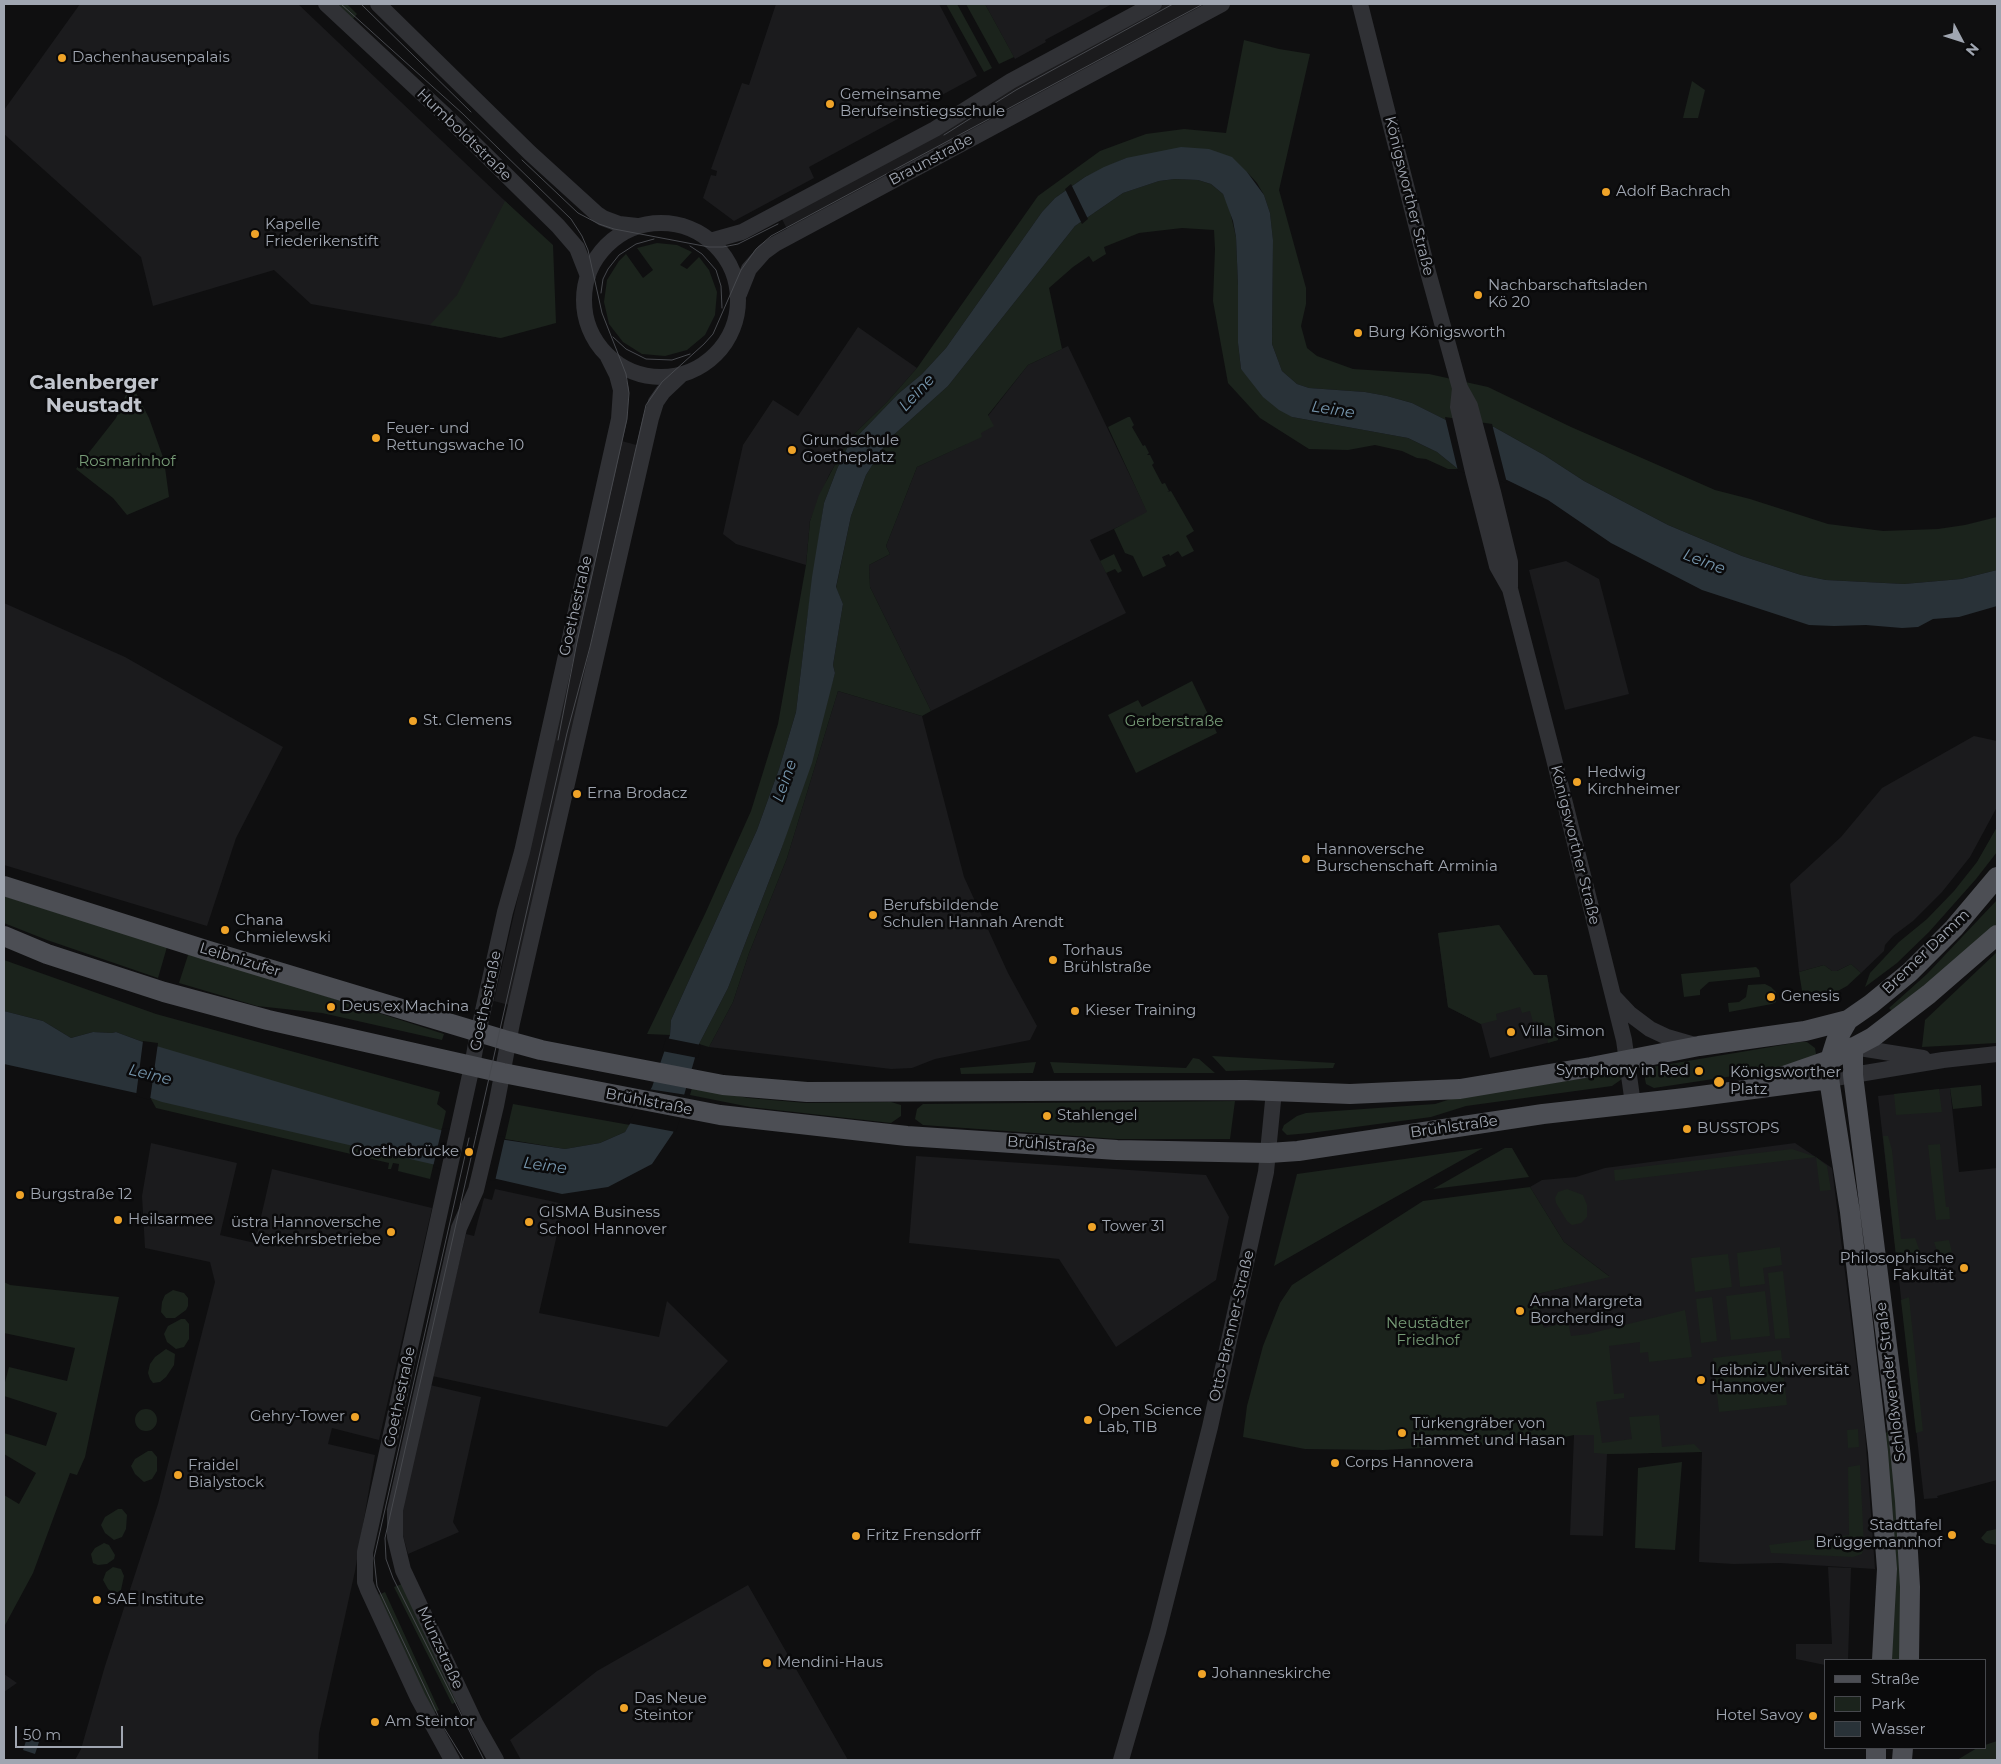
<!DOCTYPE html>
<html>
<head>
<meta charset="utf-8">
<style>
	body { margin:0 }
	#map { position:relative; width:2001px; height:1764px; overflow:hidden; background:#0f0f10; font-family:Montserrat,sans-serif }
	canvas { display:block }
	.frame { position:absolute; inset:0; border:5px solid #a0a6b1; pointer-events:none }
	.legend { position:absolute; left:1824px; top:1659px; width:162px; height:90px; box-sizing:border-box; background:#0a0a0b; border:1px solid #46484d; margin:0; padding:6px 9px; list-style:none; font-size:15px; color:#a0a6b1 }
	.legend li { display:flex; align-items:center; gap:10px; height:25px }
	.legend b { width:25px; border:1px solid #46484d }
	.north { position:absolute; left:1936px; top:15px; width:50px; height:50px; -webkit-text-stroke:4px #0a0a0b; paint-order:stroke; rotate:130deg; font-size:14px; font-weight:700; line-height:20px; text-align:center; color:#a0a6b1 }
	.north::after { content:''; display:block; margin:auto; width:18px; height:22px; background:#a0a6b1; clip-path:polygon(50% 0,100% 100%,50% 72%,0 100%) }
	.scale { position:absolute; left:15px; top:1726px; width:108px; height:22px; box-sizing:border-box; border:2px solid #a0a6b1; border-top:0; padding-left:6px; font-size:15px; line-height:18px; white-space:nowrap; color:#a0a6b1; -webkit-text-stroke:4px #0a0a0b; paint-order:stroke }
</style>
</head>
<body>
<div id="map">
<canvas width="2001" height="1764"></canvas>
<div class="frame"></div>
<ul class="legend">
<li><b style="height:6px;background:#4c4e54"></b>Straße</li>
<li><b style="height:14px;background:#1b231c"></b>Park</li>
<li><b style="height:14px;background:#293238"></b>Wasser</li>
</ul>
<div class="north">N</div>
<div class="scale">50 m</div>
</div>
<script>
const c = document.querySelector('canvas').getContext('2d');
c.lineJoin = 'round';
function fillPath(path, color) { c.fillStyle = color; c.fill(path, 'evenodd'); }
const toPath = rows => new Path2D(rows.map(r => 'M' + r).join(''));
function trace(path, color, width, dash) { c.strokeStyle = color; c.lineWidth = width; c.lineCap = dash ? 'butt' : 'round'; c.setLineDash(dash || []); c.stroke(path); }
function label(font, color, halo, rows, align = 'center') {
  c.font = font + ' Montserrat,sans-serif'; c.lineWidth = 5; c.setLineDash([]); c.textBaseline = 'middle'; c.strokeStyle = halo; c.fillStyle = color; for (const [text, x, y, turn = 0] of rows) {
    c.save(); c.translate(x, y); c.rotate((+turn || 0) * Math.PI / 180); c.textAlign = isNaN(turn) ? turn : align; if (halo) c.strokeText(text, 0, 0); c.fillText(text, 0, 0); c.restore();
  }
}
const built = toPath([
	[80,4,298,4,545,239,501,338,311,304,274,270,153,306,141,257,4,134,4,110],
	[776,4,939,4,977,76,809,167,814,178,734,221,703,198,711,175,716,176,717,171,711,169,742,83,749,85],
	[985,4,1112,4,1045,40,1046,42,1015,59],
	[1165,4,1212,4,788,231,781,217,1025,80],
	[858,327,917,368,887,402,852,436,829,475,810,521,806,565,736,544,723,534,743,445,773,400,798,416],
	[1068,346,1148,513,1090,540,1126,613,931,711,870,587,869,565,890,554,886,546,917,467,966,444,1028,365],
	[618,440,640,446,509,1005,494,1001,559,719],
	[1566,561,1599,579,1629,694,1565,710,1529,570],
	[4,603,125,657,283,747,236,838,207,926,4,865],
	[838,691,922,716,964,877,1008,973,1037,1026,1030,1040,935,1059,912,1068,891,1069,709,1047,733,1002,749,953,787,858],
	[1974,736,1997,741,1997,807,1970,857,1942,892,1913,921,1893,936,1885,945,1884,951,1861,973,1851,964,1837,971,1832,971,1824,965,1799,972,1790,884,1841,837,1882,788],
	[1499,925,1534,975,1547,975,1558,1040,1490,1058,1481,1024,1448,1007,1438,933],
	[1950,1088,1959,1172,1997,1168,1997,1480,1937,1496,1938,1498,1924,1499,1878,1096],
	[151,1143,237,1163,220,1235,255,1243,272,1169,432,1208,379,1440,332,1428,328,1444,375,1455,355,1571,319,1733,318,1760,75,1760,81,1749,105,1666,158,1504,215,1282,210,1262,145,1248,142,1196],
	[1795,1143,1832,1168,1865,1432,1875,1569,1780,1563,1734,1564,1699,1562,1702,1452,1607,1454,1603,1536,1570,1535,1574,1435,1544,1328,1537,1294,1609,1276,1564,1242,1530,1187,1542,1180,1576,1177,1605,1168],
	[916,1156,1206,1175,1229,1217,1216,1280,1116,1347,1059,1259,909,1243],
	[495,1189,564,1204,539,1313,659,1337,667,1301,728,1361,667,1427,432,1376,466,1234,474,1236,484,1198,492,1200],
	[430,1385,481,1397,453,1522,459,1532,408,1554,402,1532,402,1508],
	[1828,1567,1851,1568,1848,1660,1825,1660,1825,1665,1796,1659,1796,1644,1832,1644],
	[748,1585,848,1760,521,1760,510,1740,597,1671],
	[4,1674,17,1683,4,1692]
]);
const green = toPath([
	[335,4,347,4,357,14,352,20],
	[946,4,957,4,992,68,984,72],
	[966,4,985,4,1014,57,999,64],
	[1244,40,1279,49,1310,54,1279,190,1306,288,1306,304,1301,326,1307,348,1317,356,1353,369,1429,374,1488,387,1571,427,1715,490,1750,499,1828,524,1883,531,1938,529,1965,525,1997,517,1997,570,1961,579,1904,584,1826,580,1801,575,1742,556,1668,525,1584,481,1544,455,1494,427,1446,420,1412,403,1387,396,1365,392,1309,388,1297,384,1282,371,1272,344,1273,240,1270,213,1264,195,1257,183,1247,172,1126,158,1085,177,1055,198,1042,212,946,348,922,374,898,394,848,446,837,469,824,503,807,620,796,712,779,769,757,830,671,1020,670,1035,647,1034,705,914,751,811,778,724,806,565,810,521,819,495,840,455,852,436,887,402,917,368,1038,196,1100,151,1146,134,1184,129,1226,133],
	[1692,81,1705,90,1698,118,1683,118],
	[1175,179,1198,180,1211,184,1223,194,1229,207,1236,237,1238,285,1238,343,1241,369,1292,417,1408,438,1437,452,1458,469,1448,469,1426,459,1417,458,1402,451,1375,445,1348,450,1309,449,1260,418,1228,383,1213,301,1215,249,1214,230,1182,228,1139,233,1104,247,1106,254,1093,262,1089,256,1073,267,1049,288,1062,349,1028,365,988,415,994,426,981,433,982,437,917,467,886,546,890,554,869,565,870,587,931,711,922,716,838,691,787,858,749,953,733,1002,709,1047,699,1044,728,988,781,850,835,673,833,665,843,604,836,588,851,516,866,475,888,440,948,386,1075,226,1123,193,1159,181],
	[505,201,553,245,556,323,501,338,430,325,457,295],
	[657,243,677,245,692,252,680,265,687,269,699,257,709,270,717,292,715,315,705,335,687,350,665,356,642,354,623,342,609,324,604,302,607,280,619,261,626,254,643,278,653,270,637,248],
	[131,383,149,418,164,460,169,497,127,515,113,498,76,469,116,418],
	[1128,417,1130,417,1134,425,1132,427,1143,446,1145,445,1149,453,1147,455,1150,455,1154,463,1152,465,1162,484,1165,483,1169,491,1167,492,1171,491,1194,531,1186,536,1194,551,1182,557,1178,551,1170,556,1169,554,1162,557,1166,566,1143,577,1133,556,1125,553,1114,529,1147,512,1108,427],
	[1114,554,1122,571,1118,573,1115,569,1106,573,1100,561],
	[1192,681,1217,733,1136,773,1108,715,1138,700,1142,707],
	[1997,827,1997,852,1976,879,1929,932,1897,963,1865,987,1870,973,1899,942,1927,919,1954,891,1977,862],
	[4,896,167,947,158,978,47,940,4,923],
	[1997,900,1997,924,1925,990,1894,1013,1889,1008,1927,974],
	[1499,925,1534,975,1547,975,1558,1040,1548,1043,1546,1031,1540,1033,1537,1021,1533,1022,1530,1011,1522,1013,1520,1007,1496,1014,1497,1020,1481,1024,1448,1007,1438,933],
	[189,952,444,1034,442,1040,322,1013,257,1006,179,983],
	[1997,952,1997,1043,1922,1047,1925,1020],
	[4,960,156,1014,440,1092,437,1104,446,1111,430,1179,398,1171,399,1164,393,1163,391,1169,388,1169,389,1163,156,1108,151,1099,158,1046,143,1042,116,1032,112,1033,93,1032,71,1038,43,1021,4,1011],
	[1851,964,1861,973,1847,986,1836,992,1803,997,1799,972,1824,965,1832,971,1837,971],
	[1756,967,1759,970,1760,977,1709,982,1700,990,1700,995,1684,997,1681,974],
	[1765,984,1771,987,1776,992,1776,1002,1772,1004,1729,1012,1728,1003,1739,1002,1746,997,1748,985],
	[1800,1042,1807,1042,1815,1048,1816,1054,1812,1059,1773,1070,1654,1088,1646,1084,1645,1079,1645,1074,1652,1067],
	[1212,1056,1335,1063,1333,1068,1226,1071],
	[1193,1058,1199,1059,1215,1073,1054,1073,1050,1062,1186,1068],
	[1036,1062,1033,1073,961,1074,960,1068],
	[1618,1073,1621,1074,1622,1079,1612,1086,1466,1106,1431,1117,1310,1133,1287,1135,1282,1130,1284,1125,1297,1116,1306,1113,1435,1104,1454,1098],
	[1981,1085,1982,1106,1953,1109,1950,1088],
	[692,1088,749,1098,806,1103,891,1102,901,1105,901,1116,891,1123,750,1107,690,1095],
	[1939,1089,1942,1112,1896,1115,1894,1094],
	[1235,1101,1230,1139,1117,1139,923,1125,915,1119,917,1109,923,1104],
	[513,1104,630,1125,625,1132,600,1143,565,1149,505,1139],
	[1883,1136,1888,1136,1892,1150,1901,1239,1915,1238,1922,1257,1897,1266],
	[1940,1144,1946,1207,1949,1207,1950,1219,1936,1220,1928,1145],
	[1483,1148,1351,1222,1274,1266,1297,1174],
	[1505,1148,1512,1148,1529,1177,1433,1189],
	[1792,1149,1816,1157,1827,1166,1831,1190,1820,1191,1816,1157,1615,1181,1614,1170],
	[1530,1187,1564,1242,1610,1277,1537,1294,1544,1328,1568,1322,1571,1336,1588,1334,1685,1310,1692,1357,1649,1362,1648,1352,1640,1353,1640,1342,1609,1346,1614,1394,1624,1393,1624,1398,1596,1402,1602,1443,1632,1439,1629,1417,1659,1415,1662,1447,1694,1444,1702,1452,1607,1454,1594,1453,1594,1435,1574,1435,1540,1442,1383,1450,1305,1449,1243,1437,1247,1406,1263,1346,1280,1303,1292,1285,1423,1201],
	[1567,1189,1583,1195,1587,1205,1587,1217,1581,1223,1572,1225,1567,1221,1556,1203,1555,1198,1558,1192],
	[1949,1240,1952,1252,1939,1257,1934,1242],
	[1780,1247,1782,1265,1763,1268,1765,1284,1740,1287,1737,1253],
	[1728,1254,1732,1287,1695,1292,1691,1258],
	[1783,1271,1790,1338,1775,1339,1768,1273],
	[4,1282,10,1285,119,1297,85,1457,77,1475,70,1473,33,1573,4,1627,4,1495,19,1504,36,1473,4,1454,4,1433,46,1446,57,1413,4,1396,4,1386,9,1367,67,1381,75,1348,4,1333],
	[173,1290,184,1293,188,1298,188,1306,186,1310,175,1318,166,1318,161,1312,162,1302,165,1295],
	[1765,1291,1770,1336,1731,1340,1726,1296],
	[1712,1297,1717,1341,1701,1343,1696,1299],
	[1909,1297,1923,1431,1916,1433,1901,1300],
	[181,1319,185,1319,189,1324,189,1339,184,1347,176,1349,167,1342,164,1334,168,1326],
	[166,1349,175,1354,174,1365,166,1377,160,1382,153,1383,150,1379,148,1373,150,1364,155,1357],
	[1781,1350,1787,1405,1719,1412,1713,1358],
	'135 1420a11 11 0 1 1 22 0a11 11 0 1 1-22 0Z',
	[1858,1429,1859,1447,1848,1448,1847,1430],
	[1888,1432,1899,1515,1902,1660,1890,1660,1885,1433],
	[148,1451,152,1451,157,1457,157,1471,152,1479,144,1482,135,1474,131,1466,135,1459],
	[1682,1462,1675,1550,1635,1548,1638,1468],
	[1860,1465,1864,1546,1862,1554,1853,1557,1771,1553,1769,1545,1849,1535,1848,1467],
	[118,1509,122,1509,127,1515,126,1529,122,1537,114,1540,105,1533,101,1525,105,1517],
	[1997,1529,1997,1545,1986,1543,1981,1538,1987,1531],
	[104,1543,109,1545,115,1555,114,1559,107,1564,98,1565,93,1563,91,1554,95,1548],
	[113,1567,121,1569,124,1576,121,1590,114,1594,108,1589,103,1580,106,1572],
	[402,1584,459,1701,452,1704,394,1587],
	[385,1592,439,1710,431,1713,378,1595],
	[1997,1741,1997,1760,1957,1760,1977,1748,1985,1748,1985,1745]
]);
const water = toPath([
	[1181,147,1209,149,1232,157,1247,172,1264,195,1270,213,1273,240,1272,344,1282,371,1297,384,1309,388,1365,392,1387,396,1412,403,1446,420,1494,427,1544,455,1584,481,1668,525,1742,556,1801,575,1826,580,1904,584,1961,579,1997,570,1997,606,1959,617,1933,619,1918,627,1902,628,1866,625,1834,626,1809,625,1702,590,1611,543,1548,500,1507,480,1458,469,1437,452,1408,438,1292,417,1279,410,1263,397,1241,369,1238,343,1238,285,1236,237,1233,221,1223,194,1211,184,1198,180,1175,179,1159,181,1123,193,1075,226,948,386,888,440,866,475,851,516,836,587,843,604,833,665,835,673,812,763,781,850,728,988,699,1044,673,1133,652,1164,608,1187,562,1194,162,1102,136,1093,4,1064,4,1011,43,1021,71,1038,93,1032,112,1033,116,1032,143,1042,440,1130,565,1149,600,1143,625,1132,652,1087,670,1035,671,1020,757,830,779,769,796,712,812,577,824,503,837,469,848,446,898,394,922,374,946,348,1042,212,1055,198,1085,177,1104,167,1126,158],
	[27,1738,39,1742,35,1754,23,1750]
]);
const pier = toPath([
	[1071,184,1088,219,1082,224,1065,189],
	[1445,417,1492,424,1507,483,1458,471],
	[666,1038,701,1045,698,1058,662,1051],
	[143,1041,158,1043,150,1100,136,1096],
	[648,1089,687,1095,676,1132,628,1123],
	[442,1128,505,1137,495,1181,433,1167]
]);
const minor = toPath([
	[326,4,443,113,558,226,577,248,588,276],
	[378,4,530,153,597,214,603,218,619,224,637,226],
	[1360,4,1428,272,1460,388,1470,406,1493,492,1510,562,1510,587],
	'584 300a77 77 0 1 1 154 0a77 77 0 1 1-154 0Z',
	[710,241,742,232,935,129,1011,81,1154,4],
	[739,294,749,269,764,252,775,244,1222,4],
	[1460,388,1458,407,1473,472,1497,566,1510,589,1553,755,1624,1040,1633,1104],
	[1613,996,1630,1014,1650,1029,1667,1037,1698,1046],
	[1853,1047,1923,1058],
	[1829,1079,1943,1060,1997,1054],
	[452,1760,418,1698,368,1590,365,1582,365,1552,472,1066,478,1033,505,912,522,852,619,419,621,390,617,375,608,357],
	[496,1760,475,1723,403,1570,395,1537,395,1510,459,1228,476,1190,496,1106,512,1023,651,418,656,402,663,392,682,374],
	[1121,1760,1158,1632,1210,1427,1266,1172,1274,1091]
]);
const major = toPath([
	[4,886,209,951,508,1041,541,1050,723,1085,807,1092,1246,1090,1350,1094,1460,1089,1591,1067,1699,1046,1805,1031,1848,1020,1871,1004,1910,972,1954,928,1997,877],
	[4,936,47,954,164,992,268,1020,503,1073,720,1115,907,1136,1117,1150,1269,1153,1298,1151,1543,1114,1685,1098,1829,1079],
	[1848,1020,1836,1041,1830,1060,1829,1079,1850,1212,1878,1452,1887,1569,1882,1660],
	[1853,1047,1853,1075,1900,1449,1905,1501,1910,1587,1909,1660],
	[1784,1076,1830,1060,1873,1037,1929,994,1997,935],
	[1876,1760,1876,1748],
	[1902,1760,1903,1748]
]);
const tram = toPath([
	[341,4,463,114,571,219,582,236,588,250,602,313,626,374,629,393,627,419,577,642,558,740],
	[361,4,471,112],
	[944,135,1016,90,1173,4],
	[522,160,578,213,599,224,614,229,709,247,723,247,738,244,778,224],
	[690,246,702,254,716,270,721,286,722,308],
	[601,293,603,279,608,269,619,255,636,244,654,239],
	[613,337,626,349,646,359,672,360,690,354],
	[464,1760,443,1726,377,1586,374,1558,469,1138],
	[484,1760,393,1578,386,1559,385,1538,567,733,590,647,646,405,662,382,704,344,713,334,741,270,756,249,771,236,1203,4]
]);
const markers = [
	[62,58,5,"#efa328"],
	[830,104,5,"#efa328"],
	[1606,192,5,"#efa328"],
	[255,234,5,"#efa328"],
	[1478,295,5,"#efa328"],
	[1358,333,5,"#efa328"],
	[376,438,5,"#efa328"],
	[792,450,5,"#efa328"],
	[413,721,5,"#efa328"],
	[1577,782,5,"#efa328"],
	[577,794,5,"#efa328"],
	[1306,859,5,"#efa328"],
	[873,915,5,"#efa328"],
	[225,930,5,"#efa328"],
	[1053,960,5,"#efa328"],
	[1771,997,5,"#efa328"],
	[331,1007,5,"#efa328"],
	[1075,1011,5,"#efa328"],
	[1511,1032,5,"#efa328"],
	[1699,1071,5,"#efa328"],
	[1719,1082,6,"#efa328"],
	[1047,1116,5,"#efa328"],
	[1687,1129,5,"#efa328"],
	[469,1152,5,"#efa328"],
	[20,1195,5,"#efa328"],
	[118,1220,5,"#efa328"],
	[529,1222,5,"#efa328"],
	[1092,1227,5,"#efa328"],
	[391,1232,5,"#efa328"],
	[1964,1268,5,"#efa328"],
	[1520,1311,5,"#efa328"],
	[1701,1380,5,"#efa328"],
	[355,1417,5,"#efa328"],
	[1088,1420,5,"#efa328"],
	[1402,1433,5,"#efa328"],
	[1335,1463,5,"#efa328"],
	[178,1475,5,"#efa328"],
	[1952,1535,5,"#efa328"],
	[856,1536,5,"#efa328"],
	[97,1600,5,"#efa328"],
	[767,1663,5,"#efa328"],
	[1202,1674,5,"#efa328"],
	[624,1708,5,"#efa328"],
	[1813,1716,5,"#efa328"],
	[375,1722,5,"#efa328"]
];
const poiNames = [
	["Dachenhausenpalais",72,58],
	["Gemeinsame",840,95],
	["Berufseinstiegsschule",840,112],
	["Adolf Bachrach",1616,192],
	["Kapelle",265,225],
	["Friederikenstift",265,242],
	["Nachbarschaftsladen",1488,286],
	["Kö 20",1488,303],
	["Burg Königsworth",1368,333],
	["Feuer- und",386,429],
	["Rettungswache 10",386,446],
	["Grundschule",802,441],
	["Goetheplatz",802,458],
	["St. Clemens",423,721],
	["Hedwig",1587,773],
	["Kirchheimer",1587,790],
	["Erna Brodacz",587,794],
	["Hannoversche",1316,850],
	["Burschenschaft Arminia",1316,867],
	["Berufsbildende",883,906],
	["Schulen Hannah Arendt",883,923],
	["Chana",235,921],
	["Chmielewski",235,938],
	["Torhaus",1063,951],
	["Brühlstraße",1063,968],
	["Genesis",1781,997],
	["Deus ex Machina",341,1007],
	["Kieser Training",1085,1011],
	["Villa Simon",1521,1032],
	["Symphony in Red",1689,1071,"right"],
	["Königsworther",1730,1073],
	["Platz",1730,1090],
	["Stahlengel",1057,1116],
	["BUSSTOPS",1697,1129],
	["Goethebrücke",459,1152,"right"],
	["Burgstraße 12",30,1195],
	["GISMA Business",539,1213],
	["School Hannover",539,1230],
	["Heilsarmee",128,1220],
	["üstra Hannoversche",381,1223,"right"],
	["Verkehrsbetriebe",381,1240,"right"],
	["Tower 31",1102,1227],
	["Philosophische",1954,1259,"right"],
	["Fakultät",1954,1276,"right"],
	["Anna Margreta",1530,1302],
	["Borcherding",1530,1319],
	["Leibniz Universität",1711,1371],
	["Hannover",1711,1388],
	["Open Science",1098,1411],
	["Lab, TIB",1098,1428],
	["Gehry-Tower",345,1417,"right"],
	["Türkengräber von",1412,1424],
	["Hammet und Hasan",1412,1441],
	["Corps Hannovera",1345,1463],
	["Fraidel",188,1466],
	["Bialystock",188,1483],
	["Stadttafel",1942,1526,"right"],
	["Brüggemannhof",1942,1543,"right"],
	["Fritz Frensdorff",866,1536],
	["SAE Institute",107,1600],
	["Mendini-Haus",777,1663],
	["Johanneskirche",1212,1674],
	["Das Neue",634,1699],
	["Steintor",634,1716],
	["Hotel Savoy",1803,1716,"right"],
	["Am Steintor",385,1722]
];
const streetNames = [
	["Humboldtstraße",464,135,44],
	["Braunstraße",931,160,-28],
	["Königsworther Straße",1409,196,76],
	["Goethestraße",576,606,-77],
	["Königsworther Straße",1575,845,76],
	["Bremer Damm",1926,952,-44],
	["Leibnizufer",240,960,17],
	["Goethestraße",486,1001,-78],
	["Brühlstraße",649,1102,11],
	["Brühlstraße",1454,1127,-8],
	["Brühlstraße",1051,1145,4],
	["Otto-Brenner-Straße",1232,1326,-77],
	["Schloßwender Straße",1891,1382,-97],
	["Goethestraße",400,1397,-78],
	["Münzstraße",440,1648,65]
];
const parkNames = [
	["Rosmarinhof",127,462],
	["Gerberstraße",1174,722],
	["Neustädter",1428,1324],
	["Friedhof",1428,1341]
];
const waterNames = [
	["Leine",917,393,-47],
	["Leine",1333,410,9],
	["Leine",1704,562,21],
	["Leine",785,781,-71],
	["Leine",150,1075,14],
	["Leine",545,1166,8]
];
const districtNames = [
	["Calenberger",94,383],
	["Neustadt",94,406]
];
fillPath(built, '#1b1b1d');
fillPath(green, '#1b231c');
fillPath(water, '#293238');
fillPath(pier, '#0f0f10');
trace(minor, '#303135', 16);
trace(major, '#4c4e54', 20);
trace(tram, '#47494e', 1);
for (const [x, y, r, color] of markers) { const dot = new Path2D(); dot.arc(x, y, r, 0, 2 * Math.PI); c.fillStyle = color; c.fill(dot); trace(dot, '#0a0a0b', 2); }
label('15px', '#a0a6b1', '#0a0a0b', poiNames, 'left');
label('15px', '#a0a6b1', '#0a0a0b', streetNames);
label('15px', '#779c77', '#0a0a0b', parkNames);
label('italic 16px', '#7696ad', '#0a0a0b', waterNames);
label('bold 20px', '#c1c5cd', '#0a0a0b', districtNames);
</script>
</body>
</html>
